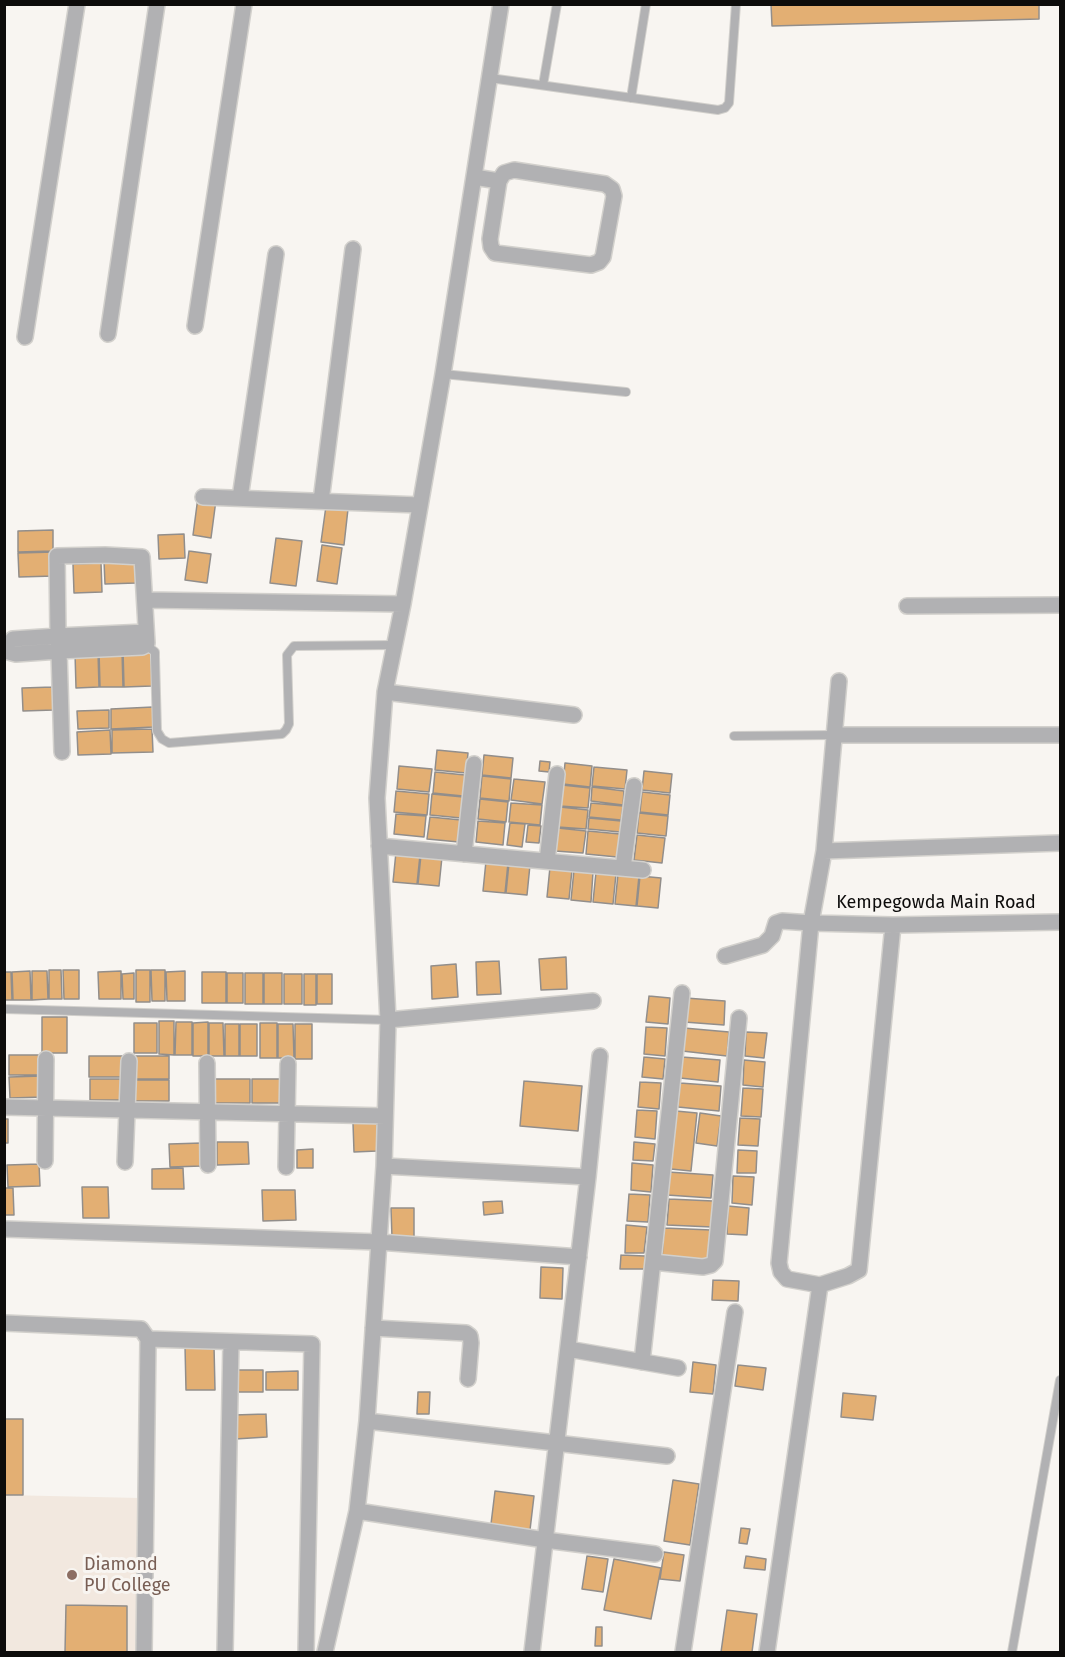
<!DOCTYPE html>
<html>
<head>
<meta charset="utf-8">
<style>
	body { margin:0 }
	#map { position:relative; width:1065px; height:1657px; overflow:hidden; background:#f8f5f1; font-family:"Fira Sans",sans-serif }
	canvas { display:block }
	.frame { position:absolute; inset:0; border:6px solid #0d0c0b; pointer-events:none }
</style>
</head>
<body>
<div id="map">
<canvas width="1065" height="1657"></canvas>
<div class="frame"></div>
</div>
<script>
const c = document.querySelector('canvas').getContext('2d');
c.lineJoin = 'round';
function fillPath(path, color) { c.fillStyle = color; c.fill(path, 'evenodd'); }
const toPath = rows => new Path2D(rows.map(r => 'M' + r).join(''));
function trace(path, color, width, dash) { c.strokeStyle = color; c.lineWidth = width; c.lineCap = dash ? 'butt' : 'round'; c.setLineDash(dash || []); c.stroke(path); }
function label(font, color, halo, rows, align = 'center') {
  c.font = font + ' "Fira Sans",sans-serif'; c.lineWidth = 6; c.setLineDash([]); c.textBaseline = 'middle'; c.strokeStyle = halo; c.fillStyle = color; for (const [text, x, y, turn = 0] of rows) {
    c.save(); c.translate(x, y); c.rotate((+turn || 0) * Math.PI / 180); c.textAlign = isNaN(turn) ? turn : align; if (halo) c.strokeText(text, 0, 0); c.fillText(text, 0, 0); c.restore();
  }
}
const built = toPath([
	[5,1495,140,1498,137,1652,5,1652]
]);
const building = toPath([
	[771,4,1039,4,1039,19,772,26,771,4],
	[198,497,216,500,211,538,193,535,198,497],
	[326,506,348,509,344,545,321,542,326,506],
	[53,530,53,551,18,552,18,531,53,530],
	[184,534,185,558,159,559,158,535,184,534],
	[276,538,302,541,296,586,270,583,276,538],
	[322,545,342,548,337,584,317,581,322,545],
	[189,551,211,554,207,583,185,580,189,551],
	[54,552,54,576,19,577,18,553,54,552],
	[136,560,136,583,105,584,104,561,136,560],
	[101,563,102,592,74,593,73,564,101,563],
	[151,649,152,686,124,687,123,650,151,649],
	[99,651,122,651,123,687,100,687,99,651],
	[98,652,99,687,76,688,75,653,98,652],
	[53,687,54,710,23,711,22,688,53,687],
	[153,707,154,727,111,729,111,709,153,707],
	[109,710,109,728,78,729,77,711,109,710],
	[152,729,153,752,112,753,112,730,152,729],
	[110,730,111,754,78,755,77,732,110,730],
	[437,750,468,753,466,773,435,770,437,750],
	[484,755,513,758,511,778,482,775,484,755],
	[540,761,550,762,549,772,539,771,540,761],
	[565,763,592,766,590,787,563,784,565,763],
	[399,766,432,769,429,792,397,789,399,766],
	[594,767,627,770,625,789,592,786,594,767],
	[644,771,672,774,670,793,642,790,644,771],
	[435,772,465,775,463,796,433,793,435,772],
	[482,776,511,779,509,801,480,798,482,776],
	[514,779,545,782,542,804,511,800,514,779],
	[562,785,590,788,588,808,560,806,562,785],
	[592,787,624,791,623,805,591,801,592,787],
	[396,791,429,794,427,815,394,812,396,791],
	[642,792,670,795,668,815,640,812,642,792],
	[432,794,463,797,461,818,430,815,432,794],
	[480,799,508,802,506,822,478,819,480,799],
	[511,803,542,805,540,825,509,822,511,803],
	[591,803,623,806,621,820,589,817,591,803],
	[560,807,588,810,586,829,558,827,560,807],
	[639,813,668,816,666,836,637,833,639,813],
	[396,814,426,816,424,837,394,834,396,814],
	[430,817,461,820,459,842,427,839,430,817],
	[589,818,621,821,620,832,588,829,589,818],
	[478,821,505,823,503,845,476,842,478,821],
	[510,823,525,824,522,847,507,845,510,823],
	[528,825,541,826,539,843,526,842,528,825],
	[558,828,586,831,583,853,555,851,558,828],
	[588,831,620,834,617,857,586,854,588,831],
	[637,835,665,838,662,863,634,860,637,835],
	[396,852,420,855,417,884,393,882,396,852],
	[421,855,442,857,439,886,418,884,421,855],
	[486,861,508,863,505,893,483,891,486,861],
	[509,863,530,865,527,895,506,893,509,863],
	[550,867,572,870,569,899,547,897,550,867],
	[574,870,593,872,591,902,571,900,574,870],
	[596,872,616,874,613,904,593,902,596,872],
	[618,874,639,876,636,906,615,904,618,874],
	[640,876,661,878,658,908,637,906,640,876],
	[566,957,567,989,541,990,539,959,566,957],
	[499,961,501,994,477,995,476,962,499,961],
	[456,964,458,997,432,999,431,966,456,964],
	[49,970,61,970,62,999,49,999,49,970],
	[63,970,79,970,79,999,64,999,63,970],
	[136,970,150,970,150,1002,136,1002,136,970],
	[151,970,165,970,165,1001,152,1001,151,970],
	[30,971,31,1000,13,1000,12,972,30,971],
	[32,971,47,971,48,999,32,1000,32,971],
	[121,971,121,999,99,999,98,972,121,971],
	[185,971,185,1001,167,1001,166,972,185,971],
	[4,972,11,972,12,1000,4,1000,4,972],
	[202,972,226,972,226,1003,202,1003,202,972],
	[134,973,134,999,123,999,122,974,134,973],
	[227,973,243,973,243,1003,227,1003,227,973],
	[245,973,263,973,263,1004,245,1004,245,973],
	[264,973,282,973,282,1004,264,1004,264,973],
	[284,974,302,974,302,1004,284,1004,284,974],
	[304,974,316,974,316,1005,304,1005,304,974],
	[317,974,332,974,332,1004,317,1004,317,974],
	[649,996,670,998,668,1024,646,1022,649,996],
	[686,998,725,1001,724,1025,684,1022,686,998],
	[42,1017,67,1017,67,1053,42,1053,42,1017],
	[159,1021,174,1021,174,1055,159,1054,159,1021],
	[176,1022,192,1022,192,1055,175,1055,176,1022],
	[208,1022,208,1056,193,1056,193,1023,208,1022],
	[134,1023,157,1023,157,1053,134,1053,134,1023],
	[209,1023,223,1023,224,1056,209,1056,209,1023],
	[260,1023,277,1023,277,1058,260,1058,260,1023],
	[225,1024,239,1024,239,1056,225,1056,225,1024],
	[240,1024,257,1024,257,1056,240,1056,240,1024],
	[278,1024,293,1024,294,1058,278,1058,278,1024],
	[295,1024,312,1024,312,1059,295,1059,295,1024],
	[646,1027,667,1028,665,1056,644,1054,646,1027],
	[684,1028,729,1032,727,1056,682,1051,684,1028],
	[746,1032,767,1033,764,1058,745,1056,746,1032],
	[9,1055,41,1055,42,1075,9,1075,9,1055],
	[89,1056,122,1056,122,1077,89,1077,89,1056],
	[135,1056,169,1056,169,1079,135,1079,135,1056],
	[644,1057,665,1059,663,1079,642,1077,644,1057],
	[682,1057,720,1060,718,1082,680,1078,682,1057],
	[744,1060,765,1062,763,1087,743,1085,744,1060],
	[42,1076,43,1097,10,1098,9,1077,42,1076],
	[90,1079,121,1079,121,1100,90,1100,90,1079],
	[214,1079,250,1079,250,1103,214,1103,214,1079],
	[252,1079,283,1079,283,1103,252,1103,252,1079],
	[135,1080,169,1080,169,1101,135,1101,135,1080],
	[524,1081,582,1086,578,1131,520,1126,524,1081],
	[640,1082,661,1083,659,1109,638,1107,640,1082],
	[680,1083,721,1086,719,1111,678,1107,680,1083],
	[743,1088,763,1089,761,1117,741,1116,743,1088],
	[637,1110,657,1111,655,1139,635,1137,637,1110],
	[676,1111,697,1113,691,1171,671,1169,676,1111],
	[700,1113,721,1116,717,1146,696,1143,700,1113],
	[740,1118,760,1119,758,1146,738,1145,740,1118],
	[4,1119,8,1119,8,1143,4,1143,4,1119],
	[377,1122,377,1151,354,1152,353,1123,377,1122],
	[217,1142,248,1142,249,1164,217,1165,217,1142],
	[634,1142,655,1144,653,1161,633,1160,634,1142],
	[202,1143,202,1166,170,1167,169,1144,202,1143],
	[313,1149,313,1168,297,1168,297,1150,313,1149],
	[738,1150,757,1151,756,1173,737,1173,738,1150],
	[632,1163,653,1165,651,1192,631,1190,632,1163],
	[39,1164,40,1186,8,1187,7,1165,39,1164],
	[183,1168,184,1189,152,1189,152,1169,183,1168],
	[668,1172,713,1175,711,1198,667,1195,668,1172],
	[733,1176,754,1177,752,1205,732,1203,733,1176],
	[82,1187,108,1187,109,1218,83,1218,82,1187],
	[4,1188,13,1188,14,1215,4,1215,4,1188],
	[262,1190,295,1190,296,1220,263,1221,262,1190],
	[629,1194,650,1195,648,1222,627,1221,629,1194],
	[669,1199,713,1201,712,1227,667,1225,669,1199],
	[502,1201,503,1213,484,1215,483,1202,502,1201],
	[728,1206,749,1208,747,1235,727,1234,728,1206],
	[391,1208,414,1208,414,1238,392,1238,391,1208],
	[626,1225,647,1227,644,1253,625,1253,626,1225],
	[664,1228,711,1230,709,1262,662,1259,664,1228],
	[621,1255,645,1256,645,1269,620,1269,621,1255],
	[541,1267,563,1268,562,1299,540,1298,541,1267],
	[713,1280,739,1281,738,1301,712,1300,713,1280],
	[185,1346,214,1346,215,1390,186,1390,185,1346],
	[693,1362,716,1365,713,1394,690,1392,693,1362],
	[738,1365,766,1368,763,1390,735,1386,738,1365],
	[236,1370,263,1370,263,1392,237,1392,236,1370],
	[298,1371,298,1390,266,1390,266,1372,298,1371],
	[418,1392,430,1392,429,1414,417,1414,418,1392],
	[843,1393,876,1396,873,1420,841,1417,843,1393],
	[266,1414,267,1437,235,1439,234,1415,266,1414],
	[4,1419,23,1419,23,1495,4,1495,4,1419],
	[673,1480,699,1484,690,1545,664,1541,673,1480],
	[495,1491,534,1496,530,1530,491,1524,495,1491],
	[741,1528,750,1529,747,1544,739,1543,741,1528],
	[664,1552,684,1555,680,1581,660,1579,664,1552],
	[587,1556,608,1559,603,1592,582,1589,587,1556],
	[746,1556,766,1559,765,1570,744,1568,746,1556],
	[614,1559,661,1568,651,1619,604,1610,614,1559],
	[66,1605,127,1606,127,1652,65,1652,66,1605],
	[727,1610,757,1614,752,1652,721,1652,727,1610],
	[596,1627,602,1627,602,1646,595,1646,596,1627]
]);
const lane = toPath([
	[490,78,718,110,725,108,729,103,736,4],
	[543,85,557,4],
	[631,98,646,4],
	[443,374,626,392],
	[146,645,155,652,155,657,157,731,162,739,169,743,282,734,286,730,289,724,287,655,294,646,394,645],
	[734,736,834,735],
	[4,1009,388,1020],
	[1012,1652,1060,1380]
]);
const street = toPath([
	[474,177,499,181,504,173,514,170,605,184,612,189,614,196,603,257,599,262,591,265,495,253,491,247,490,239,499,181],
	[195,326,244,4],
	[108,334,157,4],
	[25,337,77,4],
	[203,497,420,505],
	[240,498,276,254],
	[321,501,353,249],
	[145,600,403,604],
	[907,606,1060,605],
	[839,681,824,851,811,923,893,925,1060,922],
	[385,692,574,715],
	[834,735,1060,735],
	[62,752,59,651,58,636,57,556,105,555,142,557,147,643,146,645,142,647,59,651,16,654,5,651,13,639,58,636,146,632],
	[379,846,643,870],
	[824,851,1060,843],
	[464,854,474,764],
	[547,861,557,774],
	[623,868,634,786],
	[725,956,763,945,772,936,776,923,782,921,811,923,779,1263,781,1272,787,1279,820,1285,848,1276,859,1270,893,925],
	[388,1020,593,1001],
	[207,1063,208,1165],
	[4,1107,385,1116],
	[45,1161,46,1059],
	[125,1162,129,1061],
	[384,1166,588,1177],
	[286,1167,288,1064],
	[4,1229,379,1242,579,1257],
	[653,1262,703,1267,711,1265,715,1261,739,1018],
	[4,1323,141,1329,148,1339],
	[373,1328,466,1333,470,1336,471,1343,468,1379],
	[568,1349,678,1368],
	[642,1362,682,993],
	[367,1421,667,1456],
	[357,1511,545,1540,655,1554],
	[144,1652,148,1339,312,1344,306,1652],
	[225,1652,231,1342],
	[325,1652,357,1511,367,1421,384,1166,388,1020,377,798,385,692,403,604,443,374,501,4],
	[532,1652,588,1177,600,1056],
	[683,1652,735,1312],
	[767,1652,820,1285]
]);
const markers = [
	[72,1575,6,"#8d6e63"]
];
const streetNames = [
	["Kempegowda Main Road",936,903]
];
const educationNames = [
	["Diamond",84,1565],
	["PU College",84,1586]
];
fillPath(built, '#f2e8df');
fillPath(building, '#e3af73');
trace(building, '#928e8b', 1.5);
trace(lane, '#d2d0cc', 10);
trace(street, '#d2d0cc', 18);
trace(lane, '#b1b1b3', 8);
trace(street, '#b1b1b3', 15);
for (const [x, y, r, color] of markers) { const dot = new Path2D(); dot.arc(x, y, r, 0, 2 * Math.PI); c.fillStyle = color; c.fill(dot); trace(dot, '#f8f5f1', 2); }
label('18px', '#0d0c0b', '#f8f5f1', streetNames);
label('18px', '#785e54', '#f8f5f1', educationNames, 'left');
</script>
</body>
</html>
